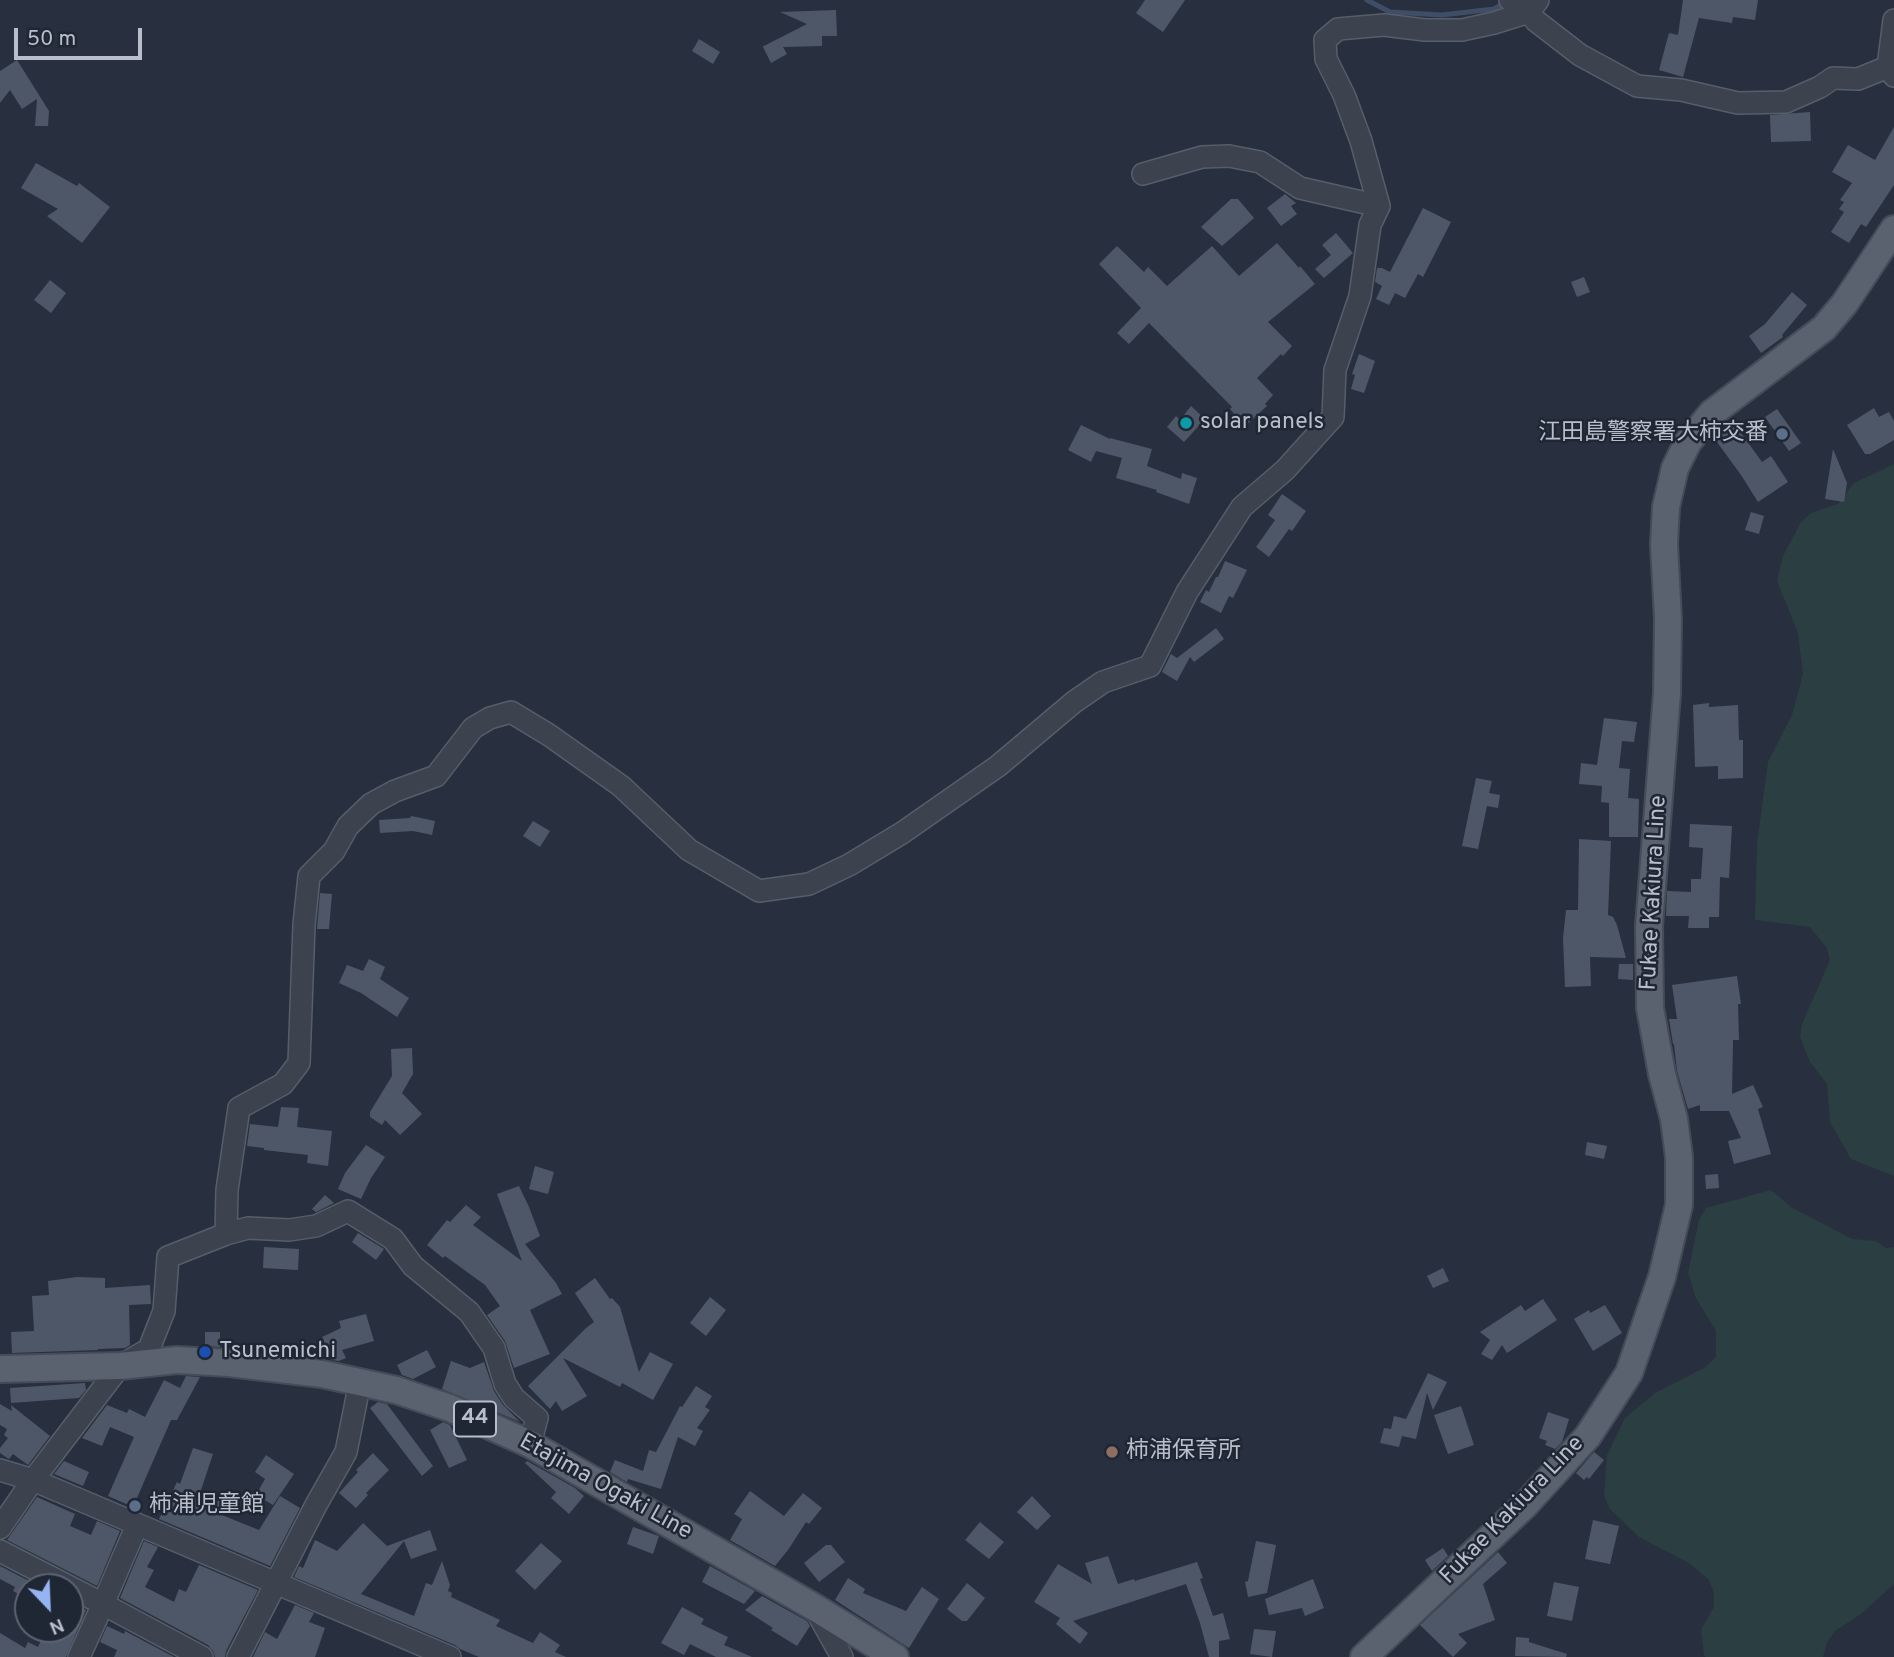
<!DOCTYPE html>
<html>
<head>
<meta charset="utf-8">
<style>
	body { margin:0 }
	#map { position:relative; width:1894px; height:1657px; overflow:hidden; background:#28303f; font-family:Overpass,sans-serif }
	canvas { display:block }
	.north { position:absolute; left:14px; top:1573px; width:70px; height:70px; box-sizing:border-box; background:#202734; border:2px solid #5d6370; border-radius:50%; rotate:157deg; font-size:19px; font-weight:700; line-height:28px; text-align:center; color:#b8beca }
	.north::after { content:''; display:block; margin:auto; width:24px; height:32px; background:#96b4f1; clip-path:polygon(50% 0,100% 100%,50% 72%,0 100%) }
	.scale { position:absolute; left:14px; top:28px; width:128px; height:32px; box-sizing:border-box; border:4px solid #b8beca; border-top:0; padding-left:9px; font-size:21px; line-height:24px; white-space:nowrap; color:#b8beca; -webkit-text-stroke:5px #202734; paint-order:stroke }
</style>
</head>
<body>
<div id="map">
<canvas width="1894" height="1657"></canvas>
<div class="north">N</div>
<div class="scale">50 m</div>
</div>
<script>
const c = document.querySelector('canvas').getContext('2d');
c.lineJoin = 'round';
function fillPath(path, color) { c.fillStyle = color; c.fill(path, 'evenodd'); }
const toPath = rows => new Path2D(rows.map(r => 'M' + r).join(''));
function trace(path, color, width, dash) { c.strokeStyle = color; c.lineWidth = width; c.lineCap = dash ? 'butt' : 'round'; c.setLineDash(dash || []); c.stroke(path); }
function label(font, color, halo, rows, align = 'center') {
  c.font = font + ' Overpass,"Noto Sans JP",sans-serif'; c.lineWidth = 5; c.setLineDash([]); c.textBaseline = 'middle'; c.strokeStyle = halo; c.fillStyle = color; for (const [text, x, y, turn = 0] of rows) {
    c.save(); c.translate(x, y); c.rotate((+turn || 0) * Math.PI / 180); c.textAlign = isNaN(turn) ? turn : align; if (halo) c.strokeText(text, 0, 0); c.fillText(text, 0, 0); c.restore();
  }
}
const green = toPath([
	[1894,464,1894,1176,1851,1159,1830,1122,1827,1084,1810,1062,1800,1037,1802,1024,1830,960,1827,948,1810,927,1755,920,1757,844,1768,762,1792,715,1803,674,1798,633,1777,581,1783,556,1801,522,1811,513,1838,504,1854,483],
	[1771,1190,1791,1207,1852,1239,1876,1241,1886,1248,1894,1247,1894,1584,1861,1614,1835,1631,1827,1642,1823,1657,1706,1657,1704,1655,1701,1630,1714,1607,1714,1593,1709,1580,1689,1563,1639,1537,1610,1509,1604,1496,1607,1455,1625,1418,1655,1393,1704,1368,1716,1357,1716,1331,1696,1298,1688,1273,1699,1220,1706,1208]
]);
const stream = toPath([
	[1367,0,1390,12,1442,15,1494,9,1506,2]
]);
const building = toPath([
	[1145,0,1185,0,1163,32,1136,13],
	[1683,0,1758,0,1755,20,1733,17,1732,23,1699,18,1683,77,1659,70,1669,33,1678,35],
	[836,10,837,36,822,36,822,46,783,47,787,54,771,63,763,47,762,47,807,24,780,12],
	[699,39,720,52,713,64,692,51],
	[17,60,49,111,48,126,35,126,37,99,22,109,10,90,0,103,0,71],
	[1810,112,1811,141,1771,142,1770,115],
	[1894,127,1894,185,1866,227,1861,224,1849,243,1831,232,1844,212,1839,209,1844,202,1840,200,1852,183,1832,172,1848,145,1875,160],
	[36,163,77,186,79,183,110,207,82,243,47,216,58,209,21,188],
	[1285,194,1296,203,1291,206,1297,214,1281,226,1267,208],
	[1231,199,1238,199,1254,218,1222,246,1201,227],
	[1423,208,1451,222,1423,277,1418,274,1405,298,1395,293,1389,305,1376,299,1382,286,1375,282,1377,268,1382,268,1390,272],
	[1336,233,1353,253,1324,278,1315,269,1331,255,1322,245],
	[1277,243,1299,268,1300,266,1315,284,1268,322,1292,346,1283,356,1281,354,1257,378,1273,395,1265,404,1267,406,1245,426,1230,409,1232,407,1149,323,1129,344,1117,333,1141,308,1099,264,1117,246,1144,272,1148,267,1167,286,1212,246,1239,276],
	[1584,277,1590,292,1577,297,1571,282],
	[50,280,66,293,51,313,34,300],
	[1792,292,1807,305,1782,335,1783,337,1761,353,1749,336,1765,324],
	[1359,354,1375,361,1364,393,1351,389,1355,375,1352,374],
	[1191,406,1205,419,1184,442,1167,427,1176,416,1180,420],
	[1874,408,1879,417,1889,412,1894,421,1894,440,1870,454,1865,454,1847,425],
	[1777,409,1801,443,1789,451,1765,417],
	[1734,423,1762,462,1771,456,1788,482,1758,502,1741,475,1714,438],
	[1081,425,1110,439,1110,438,1152,449,1147,466,1181,479,1182,473,1197,478,1189,504,1156,492,1157,490,1116,478,1122,458,1096,451,1091,462,1068,450],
	[1833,449,1847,483,1844,502,1825,499],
	[1282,494,1306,511,1292,531,1289,529,1269,557,1256,547,1275,520,1268,515],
	[1751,512,1764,516,1759,534,1745,530],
	[1225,561,1247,570,1233,598,1229,596,1221,613,1200,602,1206,590,1209,592,1216,577,1218,577],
	[1216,628,1224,639,1194,662,1190,657,1177,681,1162,672,1171,654,1177,658],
	[1709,703,1709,707,1738,705,1739,740,1743,740,1743,778,1718,779,1718,766,1695,767,1693,705],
	[1604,718,1637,722,1634,742,1622,741,1619,768,1630,769,1628,798,1639,799,1638,837,1609,837,1609,803,1601,802,1602,786,1579,784,1581,763,1597,765],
	[1476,778,1492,781,1489,793,1500,795,1498,808,1487,806,1478,849,1462,846],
	[411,816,435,821,432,835,413,831,380,833,379,820,410,818],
	[533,821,550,831,540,847,523,836],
	[1690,824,1732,826,1729,878,1720,877,1719,917,1709,917,1709,928,1688,928,1689,916,1666,916,1667,891,1691,892,1691,879,1701,879,1703,848,1689,847],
	[1579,839,1611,841,1608,915,1613,917,1617,925,1626,958,1590,957,1591,986,1565,987,1563,938,1566,910,1578,910],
	[320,893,332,894,329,929,317,929],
	[369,959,385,967,380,979,409,998,397,1017,361,993,339,983,347,965,363,971],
	[1619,964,1633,964,1633,980,1618,979],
	[1737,976,1741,1004,1738,1004,1739,1040,1733,1040,1732,1094,1753,1085,1763,1107,1758,1109,1771,1154,1734,1164,1728,1141,1741,1138,1729,1111,1700,1111,1700,1105,1688,1109,1677,1071,1674,1044,1673,1044,1669,1019,1677,1019,1672,985],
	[412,1048,413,1074,402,1093,422,1114,400,1135,385,1120,382,1125,370,1117,370,1112,392,1076,391,1049],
	[281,1107,299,1108,297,1127,332,1131,328,1166,307,1163,308,1155,264,1150,264,1148,247,1146,250,1124,278,1127],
	[1587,1142,1607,1146,1604,1159,1585,1155],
	[366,1145,385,1157,371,1178,361,1199,338,1189,345,1173],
	[535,1166,554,1172,548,1194,529,1189],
	[1718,1174,1719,1188,1706,1189,1705,1175],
	[519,1186,529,1207,540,1236,525,1244,556,1283,562,1294,530,1310,550,1354,514,1368,505,1341,487,1315,500,1306,485,1285,445,1256,443,1258,427,1245,447,1220,450,1222,466,1205,481,1217,473,1225,522,1261,497,1194],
	[325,1195,334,1203,316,1212,312,1209],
	[358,1233,384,1249,376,1260,352,1242],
	[264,1247,299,1249,298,1270,263,1268],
	[1443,1268,1449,1281,1433,1288,1427,1276],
	[77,1277,105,1278,105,1288,150,1285,151,1304,129,1305,130,1345,125,1348,98,1349,98,1350,12,1353,11,1332,34,1331,32,1296,49,1295,48,1281],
	[595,1278,610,1299,612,1298,620,1307,639,1372,650,1352,673,1364,653,1400,622,1383,620,1387,563,1358,587,1396,562,1411,556,1401,550,1409,528,1386,586,1328,594,1322,575,1293],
	[710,1297,726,1310,706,1336,690,1323],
	[1543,1299,1557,1320,1507,1353,1502,1345,1492,1360,1481,1354,1490,1340,1480,1332,1521,1305,1525,1311],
	[1605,1305,1622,1333,1593,1351,1574,1319,1589,1310,1590,1313],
	[366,1314,374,1341,342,1350,346,1358,339,1361,332,1360,322,1337,341,1328,339,1321],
	[205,1332,220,1332,220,1347,205,1346],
	[427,1350,436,1367,413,1379,402,1375,397,1365],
	[451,1361,470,1368,484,1362,494,1391,503,1405,520,1422,442,1389],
	[1428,1373,1447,1382,1433,1410,1427,1393,1416,1439,1402,1436,1399,1447,1380,1443,1384,1428,1391,1429,1394,1416,1406,1419],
	[186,1376,200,1377,177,1420,171,1420,133,1507,108,1496,134,1437,110,1427,102,1446,82,1438,107,1405,127,1413,129,1409,145,1417,164,1380,180,1388],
	[85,1383,86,1390,79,1398,11,1403,10,1388],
	[696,1386,712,1396,705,1407,710,1410,697,1428,703,1431,695,1446,678,1437,661,1489,628,1479,627,1482,610,1472,615,1460,643,1471,649,1450,656,1452,680,1406,682,1407],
	[378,1402,387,1404,433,1466,422,1476,370,1408],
	[0,1404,12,1411,11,1405,50,1436,28,1465,13,1454,9,1459,0,1453,0,1448,8,1438,4,1435,7,1429,0,1425],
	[1461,1406,1474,1445,1448,1454,1434,1415],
	[1548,1412,1569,1419,1562,1442,1555,1449,1545,1445,1547,1441,1539,1438],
	[443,1422,450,1425,467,1460,449,1468,430,1430],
	[193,1448,213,1454,200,1493,227,1503,222,1515,259,1530,280,1496,300,1508,270,1566,159,1519,177,1482,180,1484],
	[1594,1452,1604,1460,1589,1479,1587,1477,1584,1480,1576,1473],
	[373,1453,389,1470,366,1493,368,1495,356,1508,339,1493,358,1472,356,1470],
	[266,1455,294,1474,273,1505,256,1495,265,1479,255,1472],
	[64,1461,89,1472,83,1486,54,1474],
	[527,1461,575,1488,584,1496,569,1514,551,1498,556,1492,525,1463],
	[750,1491,784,1516,803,1493,822,1508,809,1524,806,1522,788,1550,775,1566,730,1540,742,1519,734,1514],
	[1032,1496,1051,1516,1037,1530,1017,1512],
	[37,1497,75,1514,70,1526,91,1535,97,1521,120,1531,97,1586,7,1540],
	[1593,1520,1619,1526,1610,1564,1585,1559],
	[980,1522,1004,1542,989,1559,965,1540],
	[363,1523,387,1546,430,1530,437,1550,411,1559,404,1541,361,1594,414,1616,426,1583,432,1585,442,1561,450,1585,448,1591,452,1593,451,1597,500,1620,496,1626,533,1643,540,1632,560,1645,555,1652,566,1657,479,1657,460,1649,455,1645,294,1577,299,1566,303,1568,315,1540,337,1551],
	[633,1527,659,1536,653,1554,627,1544],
	[144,1541,158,1547,147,1567,154,1570,145,1587,174,1602,179,1589,186,1592,199,1565,258,1590,226,1651,225,1657,215,1657,213,1651,208,1645,120,1598],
	[1256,1541,1276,1545,1267,1593,1248,1597,1245,1582,1248,1581],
	[541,1543,562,1561,535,1590,515,1571],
	[826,1545,831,1545,845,1562,819,1582,804,1563],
	[1443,1548,1448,1556,1432,1571,1425,1560],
	[1498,1552,1507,1563,1483,1584,1495,1620,1458,1634,1467,1643,1453,1657,1420,1625],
	[1108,1556,1118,1584,1134,1579,1135,1581,1197,1562,1203,1578,1200,1579,1213,1616,1223,1613,1230,1639,1219,1641,1219,1657,1209,1657,1200,1623,1186,1584,1073,1621,1088,1633,1080,1644,1056,1624,1060,1618,1034,1602,1058,1564,1092,1584,1085,1563],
	[0,1566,41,1587,28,1587,28,1599,13,1591,15,1587,0,1579],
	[710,1566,755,1591,744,1604,702,1582],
	[848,1578,865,1589,863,1593,906,1611,922,1587,939,1599,909,1648,835,1600],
	[1313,1579,1324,1608,1305,1616,1302,1608,1269,1615,1265,1599],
	[1554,1582,1579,1587,1572,1621,1547,1616],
	[967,1583,985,1598,967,1621,962,1621,947,1609],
	[762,1596,807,1621,810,1626,797,1646,771,1630,773,1628,745,1610],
	[70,1602,86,1610,66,1657,0,1657,0,1633,25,1648,28,1642,38,1647,46,1629,70,1629],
	[295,1605,314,1613,309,1622,325,1628,315,1657,253,1657,265,1632,277,1639],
	[682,1607,704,1619,701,1624,728,1637,724,1645,752,1657,716,1657,690,1644,684,1655,661,1643],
	[107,1626,124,1634,125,1631,174,1657,114,1657,117,1650,100,1642],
	[1254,1629,1276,1631,1272,1657,1250,1654],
	[1516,1637,1529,1638,1529,1642,1567,1654,1566,1657,1515,1656]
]);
const minor = toPath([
	[1510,0,1529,12,1536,21,1580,55,1637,86,1681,90,1738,103,1786,102,1820,87,1833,78,1858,79,1888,67],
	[1894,20,1888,67,1894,76],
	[1143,174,1202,157,1229,156,1260,162,1300,188,1379,206],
	[226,1234,227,1190,239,1108,283,1084,299,1063,304,925,309,876,334,851,348,826,371,804,395,791,436,776,473,728,490,718,511,712,549,735,621,786,689,850,759,891,809,884,849,865,902,833,998,766,1074,702,1103,682,1150,666,1187,592,1242,507,1285,470,1333,417,1335,370,1360,296,1370,225,1379,206,1361,141,1344,95,1326,59,1325,40,1338,29,1384,25,1425,30,1462,30,1494,23,1529,12,1538,0],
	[0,1470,33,1480,450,1657],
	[137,1525,103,1604,202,1657],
	[0,1528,33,1480,120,1366,149,1349,164,1311,168,1257,226,1234,248,1228,289,1230,316,1226,348,1211,393,1239,413,1266,469,1312,494,1348,505,1384,514,1398,537,1418,530,1444],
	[0,1551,70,1587],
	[70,1587,103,1604,79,1657],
	[814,1607,842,1657],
	[238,1657,316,1505,346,1452,360,1382]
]);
const major = toPath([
	[0,1369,120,1366,177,1360,229,1363,322,1374,396,1390,450,1408,530,1444,814,1607,895,1657],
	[1364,1657,1526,1504,1588,1436,1629,1373,1662,1277,1679,1205,1679,1157,1674,1119,1662,1074,1650,1008,1649,926,1667,693,1668,619,1664,544,1666,507,1675,468,1688,442,1712,413,1824,328,1845,303,1894,229]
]);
const markers = [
	[1186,423,7,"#0f9aa8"],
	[1782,434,7,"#5c6f8a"],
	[205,1352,7,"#1a4fb4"],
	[1112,1452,7,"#8d6e63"],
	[135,1506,7,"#5c6f8a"]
];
const shields = [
	[475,1419,42]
];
const shieldNames = [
	["44",475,1419]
];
const poiNames = [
	["solar panels",1200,423],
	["江田島警察署大柿交番",1768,434,"right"],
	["Tsunemichi",219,1352],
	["柿浦保育所",1126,1452],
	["柿浦児童館",149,1506]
];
const streetNames = [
	["Fukae Kakiura Line",1655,893,-87],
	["Etajima Ogaki Line",605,1488,29],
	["Fukae Kakiura Line",1513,1511,-46]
];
fillPath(green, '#2b3e41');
trace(stream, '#3f4d67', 5);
fillPath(building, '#4e5768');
trace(minor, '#565e6a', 24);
trace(major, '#454c58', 30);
trace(minor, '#3c434f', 21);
trace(major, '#5a616f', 26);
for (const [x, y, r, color] of markers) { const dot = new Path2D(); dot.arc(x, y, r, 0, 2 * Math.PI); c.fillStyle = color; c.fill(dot); trace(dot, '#202734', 2.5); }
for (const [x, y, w] of shields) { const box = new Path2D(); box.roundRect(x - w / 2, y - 17.5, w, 35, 5); c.fillStyle = '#202734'; c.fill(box); trace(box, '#b8beca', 2); }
label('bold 21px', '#b8beca', null, shieldNames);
label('23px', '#b8beca', '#202734', poiNames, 'left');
label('23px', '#b8beca', '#202734', streetNames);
</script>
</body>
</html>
